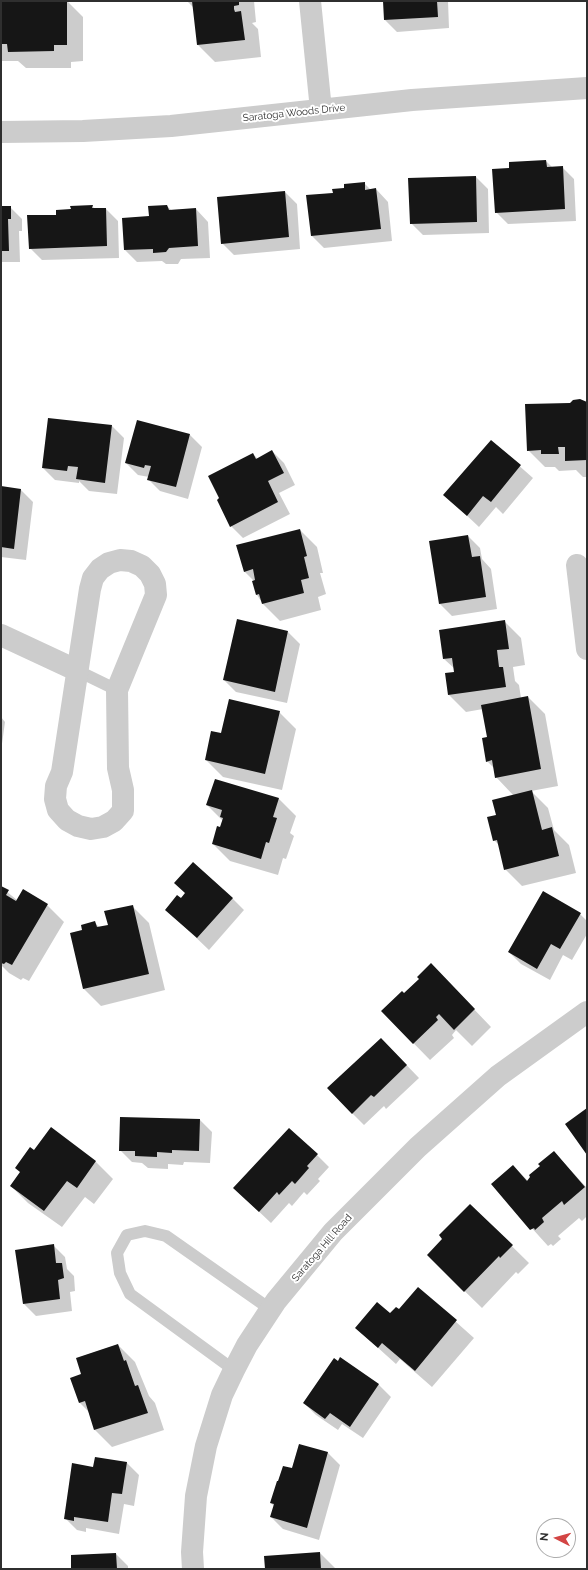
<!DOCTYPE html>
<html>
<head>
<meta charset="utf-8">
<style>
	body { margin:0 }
	#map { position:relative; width:588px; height:1570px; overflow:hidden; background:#fff; font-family:Raleway,sans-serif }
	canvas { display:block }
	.frame { position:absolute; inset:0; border:2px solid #2f2f2f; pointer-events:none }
	.north { position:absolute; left:536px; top:1518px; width:40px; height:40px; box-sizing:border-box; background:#fff; border:1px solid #acacac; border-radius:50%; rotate:276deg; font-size:11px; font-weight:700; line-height:16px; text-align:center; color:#2f2f2f }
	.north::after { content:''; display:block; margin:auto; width:14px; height:18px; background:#d34544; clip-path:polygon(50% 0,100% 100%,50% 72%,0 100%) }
</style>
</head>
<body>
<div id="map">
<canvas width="588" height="1570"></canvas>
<div class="frame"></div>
<div class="north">N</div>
</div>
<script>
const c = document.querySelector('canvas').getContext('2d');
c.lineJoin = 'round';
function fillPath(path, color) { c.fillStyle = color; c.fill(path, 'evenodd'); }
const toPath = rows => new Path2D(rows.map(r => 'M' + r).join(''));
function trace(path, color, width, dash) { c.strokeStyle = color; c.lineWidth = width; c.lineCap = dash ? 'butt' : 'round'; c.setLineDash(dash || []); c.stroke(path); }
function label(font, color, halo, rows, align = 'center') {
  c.font = font + ' Raleway,sans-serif'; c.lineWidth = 4; c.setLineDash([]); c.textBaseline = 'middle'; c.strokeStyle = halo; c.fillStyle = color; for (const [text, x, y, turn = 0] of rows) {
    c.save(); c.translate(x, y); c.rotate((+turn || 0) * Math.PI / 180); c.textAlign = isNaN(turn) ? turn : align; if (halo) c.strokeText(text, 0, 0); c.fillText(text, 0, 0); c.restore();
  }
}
const shadow = toPath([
	[1,1,67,1,83,17,83,61,71,62,71,68,26,68,18,61,1,61],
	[187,1,254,1,256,22,252,23,258,29,261,57,215,62,198,45,194,8],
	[384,1,448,1,449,28,397,32,385,20],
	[546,161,553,168,562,167,574,179,576,221,508,224,496,212,510,169],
	[476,177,488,189,489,233,423,235,411,223],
	[364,183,371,190,376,189,388,202,392,241,324,248,312,236,307,196,334,193],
	[285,192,297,204,300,249,234,255,222,243],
	[92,206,95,209,106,209,118,221,119,258,42,260,30,248,58,216],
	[167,206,171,210,196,209,208,222,210,258,181,259,178,264,166,264,162,261,137,262,125,250,123,219,151,217],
	[1,207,10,207,22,219,22,231,19,231,20,262,1,262],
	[587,403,587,477,583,477,576,470,559,471,555,467,545,467,528,450],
	[112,426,124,438,117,494,89,491,79,481,79,483,55,480,43,468],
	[190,435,202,447,188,499,160,491,148,479,149,477,138,475,126,463],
	[491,441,533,478,503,514,496,507,479,527,445,495],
	[272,451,284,463,295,485,279,493,290,514,243,538,231,526,221,499,253,454,258,459],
	[1,488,21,490,33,502,26,560,1,557],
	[300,530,317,547,323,573,320,573,326,594,318,597,321,610,280,621,263,604,257,595,254,581,244,571],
	[468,536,480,548,482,559,491,569,497,609,452,616,440,604],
	[504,621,521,638,525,665,513,667,515,681,519,685,521,698,528,697,545,714,558,786,531,791,548,808,554,830,569,845,576,873,522,886,505,869,499,845,494,840,498,816,514,796,496,777,494,768,487,761,488,738,483,709,466,712,449,695,455,673,455,669,444,659],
	[288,632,300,644,287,703,236,692,224,680],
	[279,712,296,729,282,790,223,777,206,760,222,735],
	[1,717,5,722,1,751],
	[279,799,296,816,290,833,294,836,286,859,283,858,278,875,230,861,213,844,223,821,207,805],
	[1,887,17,900,47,905,64,922,29,981,23,978,21,980,9,973,1,965],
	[186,894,232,898,244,910,209,950,166,909],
	[132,906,149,923,165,990,101,1006,84,989,83,931,95,923,100,928,109,926],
	[580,914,587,921,587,934,572,960,563,955,550,980,521,964,509,952],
	[448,982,491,1027,472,1046,456,1030,452,1035,454,1038,430,1060,382,1011],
	[393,1051,419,1078,386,1109,384,1106,364,1125,352,1113],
	[200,1120,212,1132,210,1163,184,1162,183,1165,168,1164,168,1169,148,1168,142,1163,132,1162,120,1150],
	[52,1129,96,1162,113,1179,94,1204,85,1197,62,1227,28,1203,11,1186],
	[554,1152,587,1188,587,1216,582,1221,579,1218,558,1236,561,1239,553,1246,551,1244,548,1246,492,1184,513,1166,528,1181],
	[317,1155,329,1167,318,1179,320,1181,307,1195,304,1192,292,1206,289,1203,271,1223,234,1188],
	[470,1205,529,1263,518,1274,516,1272,482,1308,445,1272,444,1239],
	[53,1245,65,1257,67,1269,74,1276,75,1291,70,1292,72,1311,36,1316,24,1304],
	[418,1288,474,1338,432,1387,400,1359,396,1364,356,1328,399,1311],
	[118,1345,135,1362,149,1396,155,1403,164,1430,112,1447,95,1430,89,1412,80,1403,82,1375],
	[340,1359,379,1385,391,1397,363,1438,342,1424,338,1430,316,1415,304,1403],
	[299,1445,328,1453,340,1465,319,1540,283,1529,271,1517,274,1506,271,1503,292,1469],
	[127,1463,139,1475,134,1506,124,1504,119,1534,86,1528,86,1532,77,1530,65,1518,94,1468],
	[320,1553,336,1569,266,1569],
	[116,1554,128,1566,128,1569,72,1569]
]);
const building = toPath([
	[1,1,67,1,67,45,54,45,54,51,8,52,7,44,1,44],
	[192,1,239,1,239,5,234,6,234,9,235,12,241,11,245,40,197,45],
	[383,1,437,1,438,17,384,20],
	[546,160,547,167,563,166,565,209,495,213,492,169,509,168,509,162],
	[476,176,477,222,410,224,408,178],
	[365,182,365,190,376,188,381,229,311,236,306,195,333,193,332,189,344,188,344,184],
	[285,191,289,237,221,244,217,197],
	[93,205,92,208,106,208,107,246,29,249,27,215,56,215,56,210,71,209,70,206],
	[167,205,169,210,196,208,198,246,169,248,166,252,153,253,153,249,124,250,122,218,149,216,148,206],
	[1,206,11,206,11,219,8,219,9,251,1,251],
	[580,399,587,402,587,460,565,461,565,447,558,447,559,454,541,454,541,450,527,451,525,404,570,403,573,400],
	[48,418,112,425,105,483,76,479,78,467,68,466,67,471,42,468],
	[137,420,190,434,176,487,147,480,151,466,145,465,144,468,125,463],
	[491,440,521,465,491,502,483,496,467,516,443,495],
	[272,450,284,473,268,481,278,502,230,527,217,500,219,498,208,476,253,453,256,459],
	[1,486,21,489,14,549,1,547],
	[300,529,307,556,304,557,309,578,301,580,304,593,262,604,259,594,256,595,252,581,255,580,253,569,244,572,236,545],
	[468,535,472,557,480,556,486,597,439,604,429,541],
	[237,619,288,631,275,692,223,680],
	[505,620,509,649,497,650,499,667,503,667,506,687,448,695,445,673,454,672,452,658,443,659,439,630],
	[528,696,541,769,495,778,492,760,486,762,482,738,487,737,481,705],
	[229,699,280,711,265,774,205,760,211,731,221,733],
	[215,779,279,798,273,817,277,818,269,843,266,842,261,859,212,844,217,826,220,827,223,818,220,817,222,810,206,805],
	[532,790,542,830,552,827,559,856,504,870,497,840,493,841,487,817,496,815,492,800],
	[193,862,233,898,197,938,165,910,177,895,181,898,185,893,174,883],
	[1,886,9,890,6,895,16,901,23,889,48,904,12,965,6,962,4,964,1,963],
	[543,891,581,913,560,949,551,944,537,969,508,952],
	[133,905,149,974,83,989,70,933,82,930,81,925,95,921,97,927,108,925,104,911],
	[431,963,475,1009,454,1030,439,1014,436,1017,438,1020,413,1044,381,1011,402,991,404,993,419,979,417,977],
	[381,1038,407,1065,374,1097,371,1095,352,1114,327,1088],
	[587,1108,587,1155,565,1124],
	[120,1117,200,1119,199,1151,172,1150,172,1153,157,1152,157,1157,135,1156,135,1151,119,1151],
	[51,1127,96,1161,77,1188,67,1181,44,1211,10,1186,20,1172,15,1168,30,1147,34,1150],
	[289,1128,318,1154,307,1166,309,1168,295,1184,292,1181,279,1195,277,1192,259,1212,233,1188],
	[554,1151,585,1187,564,1205,562,1201,542,1218,544,1222,535,1230,534,1228,530,1230,491,1184,513,1165,527,1181,530,1177,529,1175,540,1166,538,1164],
	[470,1204,513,1245,500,1258,499,1256,464,1292,427,1255,442,1239,439,1235],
	[54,1244,56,1263,62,1263,64,1278,58,1280,60,1299,23,1304,15,1250],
	[418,1287,457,1320,415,1371,382,1343,378,1348,355,1328,377,1302,390,1313,396,1307,399,1309],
	[118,1344,124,1361,126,1360,135,1386,138,1385,148,1413,94,1430,85,1401,79,1403,70,1378,81,1374,76,1358],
	[340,1357,379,1384,350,1427,330,1413,325,1419,303,1403,334,1358,338,1361],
	[299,1444,328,1452,307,1528,270,1517,274,1504,270,1503,277,1481,278,1481,283,1466,292,1468],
	[95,1457,127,1462,122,1494,112,1493,108,1522,74,1517,74,1521,64,1519,72,1463,93,1467],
	[320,1552,321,1569,265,1569,264,1556],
	[116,1553,117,1569,71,1569,71,1555]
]);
const service = toPath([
	[76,670,117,690],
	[234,1370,130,1294,120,1273,117,1253,127,1235,145,1231,166,1236,270,1309]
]);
const minor = toPath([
	[310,1,321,110],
	[1,132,83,131,171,126,412,100,587,88],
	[120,560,131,561,142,566,150,574,155,584,156,595,117,690,118,768,123,790,123,811,114,821,103,827,91,829,78,826,67,820,58,810,55,799,56,786,62,772,90,589,93,578,100,569,109,563,120,560],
	[577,565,587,649],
	[1,635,76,670],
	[193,1569,192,1552,196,1496,206,1446,222,1395,234,1370,247,1345,276,1301,333,1232,418,1147,498,1076,587,1012]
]);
const streetNames = [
	["Saratoga Woods Drive",294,113,-6],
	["Saratoga Hill Road",322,1248,-49]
];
fillPath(shadow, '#0003');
fillPath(building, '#161616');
trace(service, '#ccc', 12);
trace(minor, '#ccc', 22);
label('10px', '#2f2f2f', '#fff', streetNames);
</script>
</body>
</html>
